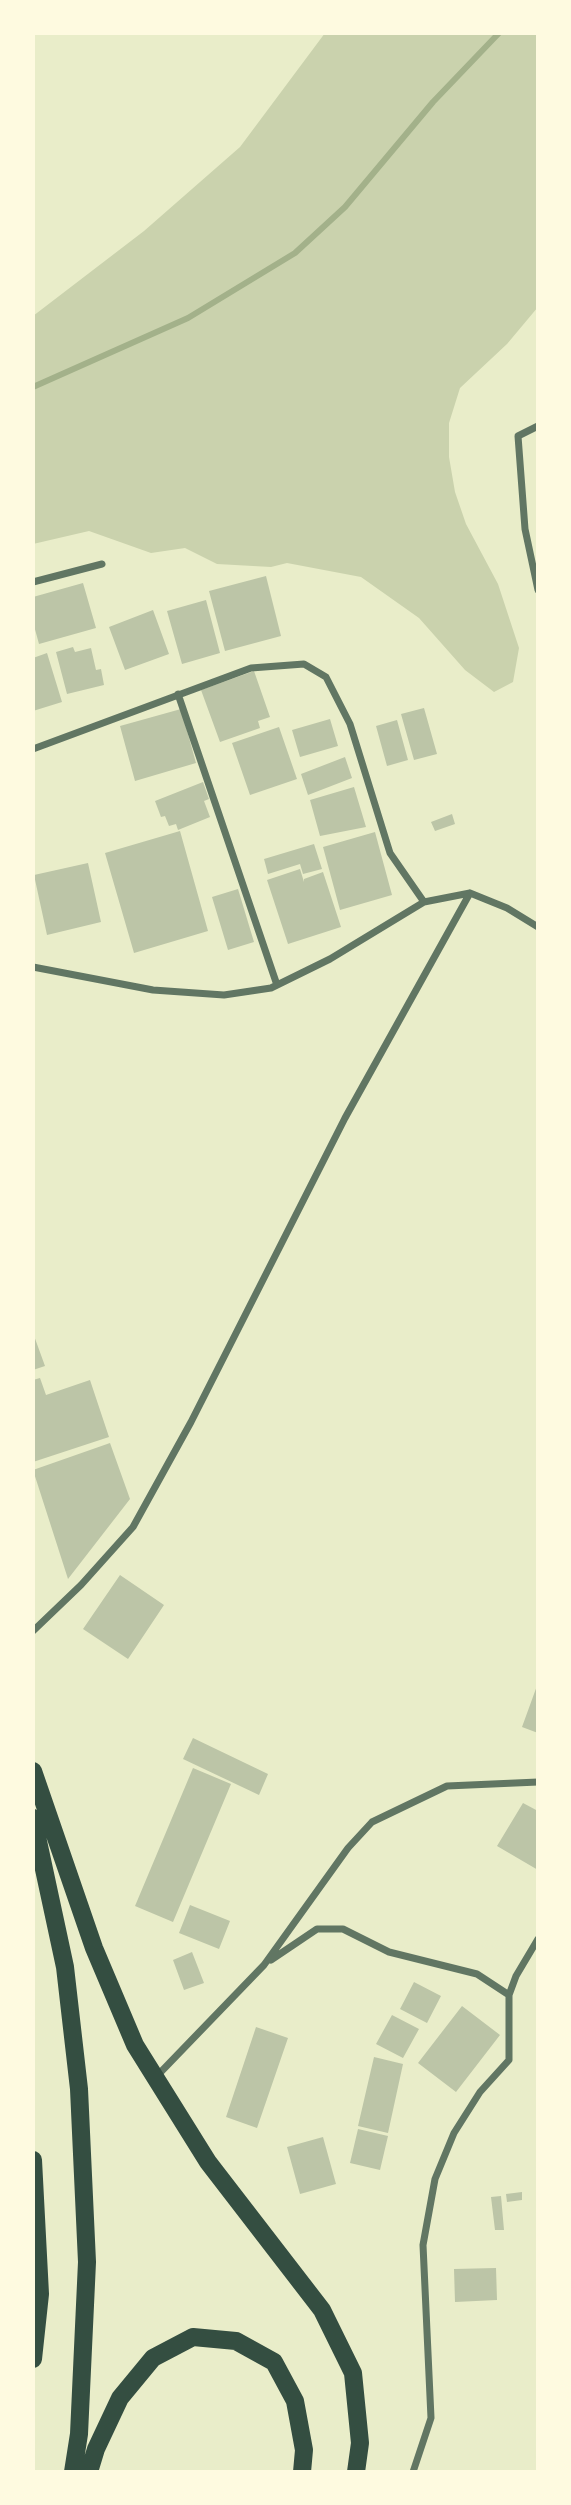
<!DOCTYPE html>
<html>
<head>
<meta charset="utf-8">
<style>
	body { margin:0 }
	#map { position:relative; width:571px; height:2505px; overflow:hidden; background:#e9edc9; font-family:"DM Sans",sans-serif }
	canvas { display:block }
	.frame { position:absolute; inset:0; border:35px solid #fefae0; pointer-events:none }
</style>
</head>
<body>
<div id="map">
<canvas width="571" height="2505"></canvas>
<div class="frame"></div>
</div>
<script>
const c = document.querySelector('canvas').getContext('2d');
c.lineJoin = 'round';
function fillPath(path, color) { c.fillStyle = color; c.fill(path, 'evenodd'); }
const toPath = rows => new Path2D(rows.map(r => 'M' + r).join(''));
function trace(path, color, width, dash) { c.strokeStyle = color; c.lineWidth = width; c.lineCap = dash ? 'butt' : 'round'; c.setLineDash(dash || []); c.stroke(path); }
const green = toPath([
	[325,33,538,33,538,307,507,344,460,388,449,423,449,457,455,492,466,524,498,584,519,648,513,682,494,692,465,670,419,618,361,577,287,563,271,567,217,564,185,548,151,553,89,531,33,544,33,316,144,231,240,147]
]);
const stream = toPath([
	[33,387,188,318,295,253,345,207,433,102,499,33]
]);
const building = toPath([
	[266,576,281,636,225,651,209,591],
	[83,583,96,628,39,644,33,622,33,597],
	[206,600,220,653,182,664,167,611],
	[153,610,169,654,125,670,109,627],
	[73,647,75,652,91,648,96,670,101,669,104,685,67,694,56,652],
	[47,653,62,702,33,711,33,658],
	[254,671,270,717,258,721,260,728,220,742,201,690],
	[424,708,437,754,414,760,401,714],
	[181,709,196,763,135,781,120,726],
	[330,719,338,746,300,757,292,730],
	[397,720,408,760,387,766,376,726],
	[279,727,297,779,250,795,232,743],
	[345,757,352,778,308,795,301,774],
	[203,782,209,799,204,801,210,817,178,830,176,824,169,826,165,816,161,817,155,801],
	[354,787,366,827,320,836,310,800],
	[452,814,455,824,435,831,431,822],
	[180,831,208,931,134,953,105,853],
	[375,832,392,895,340,910,323,847],
	[314,844,322,869,303,874,300,864,268,874,264,859],
	[88,863,101,922,47,935,34,875],
	[300,869,304,882,304,879,323,872,341,927,288,944,267,880],
	[238,889,254,942,228,950,212,897],
	[33,1333,45,1366,33,1370],
	[40,1378,46,1395,90,1380,109,1437,33,1462,33,1380],
	[110,1443,130,1499,68,1579,33,1470],
	[120,1575,164,1605,128,1659,83,1629],
	[538,1683,538,1733,522,1727],
	[193,1738,268,1774,259,1795,183,1759],
	[193,1768,231,1784,173,1922,135,1906],
	[523,1803,538,1811,538,1870,497,1846],
	[190,1905,230,1921,219,1949,179,1933],
	[192,1952,204,1983,184,1990,173,1960],
	[414,1982,441,1996,427,2023,400,2009],
	[462,2006,500,2035,456,2092,418,2063],
	[392,2015,419,2029,403,2058,376,2044],
	[256,2027,288,2038,257,2128,226,2117],
	[374,2057,403,2064,388,2133,358,2126],
	[358,2129,388,2136,380,2170,350,2163],
	[323,2137,336,2184,300,2194,287,2147],
	[522,2192,522,2200,507,2202,506,2194],
	[501,2196,504,2230,495,2230,491,2197],
	[496,2268,497,2300,455,2302,454,2269]
]);
const minor = toPath([
	[538,426,518,436,525,529,538,590],
	[33,582,102,564],
	[178,694,277,985],
	[33,749,251,668,304,664,326,677,350,724,390,853,424,902],
	[33,967,153,990,224,995,271,988,330,959,424,902,470,893,507,908,538,927],
	[33,1631,81,1585,133,1527,191,1422,345,1118,470,893],
	[271,1960,317,1929,343,1929,389,1952,477,1974,509,1995],
	[155,2078,264,1965,348,1848,372,1822,447,1786,538,1782],
	[413,2472,431,2418,423,2245,435,2179,454,2133,480,2092,509,2060,509,1995,516,1976,538,1939]
]);
const trunk = toPath([
	[33,1771,94,1948,135,2045,208,2162,322,2310,353,2373,360,2443,356,2472],
	[33,1818,65,1967,79,2089,87,2262,79,2434,73,2472],
	[33,2160,40,2294,33,2359],
	[89,2472,96,2449,120,2398,153,2358,193,2337,236,2341,274,2362,295,2401,304,2450,302,2472]
]);
fillPath(green, '#cad2ad');
trace(stream, '#a3b18a', 6);
fillPath(building, '#bcc5a7');
trace(minor, '#617663', 7);
trace(trunk, '#344e41', 18);
</script>
</body>
</html>
